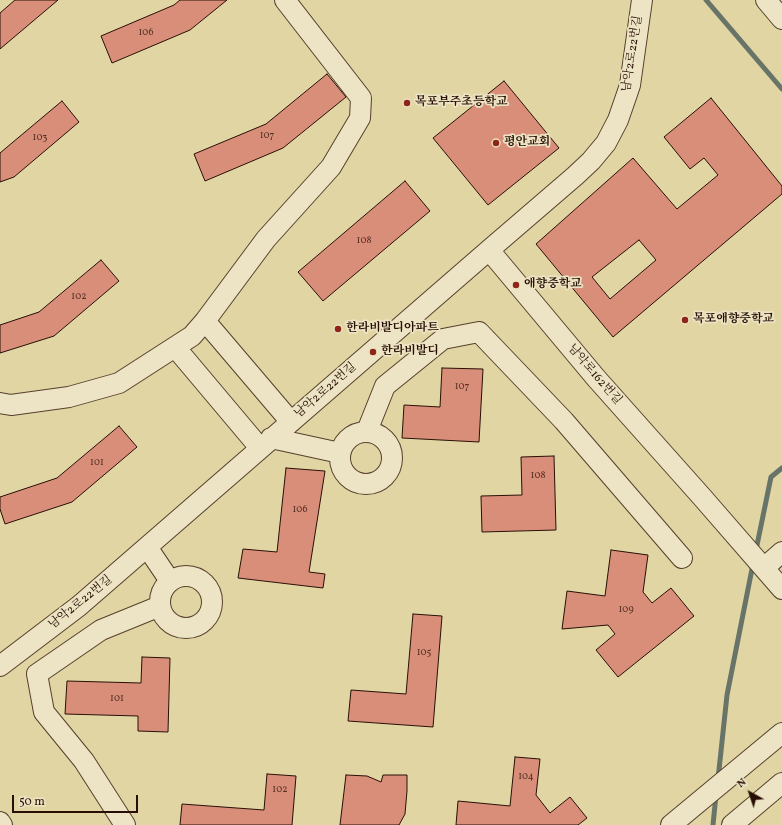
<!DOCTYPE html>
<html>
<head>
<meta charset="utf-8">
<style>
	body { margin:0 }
	#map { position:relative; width:782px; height:825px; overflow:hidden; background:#e2d5a4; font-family:Vollkorn,serif }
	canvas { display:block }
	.north { position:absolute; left:730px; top:773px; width:40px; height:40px; -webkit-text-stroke:3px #ece4c4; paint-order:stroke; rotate:320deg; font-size:11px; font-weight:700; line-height:16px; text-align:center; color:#280f05 }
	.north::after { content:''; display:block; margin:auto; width:14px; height:18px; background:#280f05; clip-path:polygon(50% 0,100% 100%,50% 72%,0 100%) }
	.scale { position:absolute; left:12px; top:795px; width:126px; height:18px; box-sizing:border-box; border:2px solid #280f05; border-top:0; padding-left:5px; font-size:12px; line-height:14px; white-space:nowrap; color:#280f05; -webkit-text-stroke:3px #ece4c4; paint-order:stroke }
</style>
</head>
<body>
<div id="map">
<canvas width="782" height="825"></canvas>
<div class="north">N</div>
<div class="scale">50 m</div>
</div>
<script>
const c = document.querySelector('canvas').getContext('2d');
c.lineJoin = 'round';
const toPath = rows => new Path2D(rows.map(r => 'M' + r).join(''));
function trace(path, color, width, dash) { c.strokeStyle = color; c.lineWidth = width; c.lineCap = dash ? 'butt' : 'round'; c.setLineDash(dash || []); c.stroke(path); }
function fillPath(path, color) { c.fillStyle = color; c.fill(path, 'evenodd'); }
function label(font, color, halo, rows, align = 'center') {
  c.font = font + ' Vollkorn,"Noto Serif KR",serif'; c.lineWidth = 3.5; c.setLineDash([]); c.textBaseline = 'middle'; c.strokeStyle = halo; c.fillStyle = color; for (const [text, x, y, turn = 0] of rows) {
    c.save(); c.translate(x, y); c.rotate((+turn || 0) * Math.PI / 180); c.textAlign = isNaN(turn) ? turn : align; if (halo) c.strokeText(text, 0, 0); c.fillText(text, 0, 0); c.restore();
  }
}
const stream = toPath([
	[706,0,782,89],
	[756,550,771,477,782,468],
	[718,779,727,695,753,564],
	[713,825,716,795]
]);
const building = toPath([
	[15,0,58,0,0,49,0,13,15,0],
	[180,0,227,0,190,30,112,63,101,36,174,5,180,0],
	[327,74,346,97,283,148,205,181,194,154,266,124,327,74],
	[504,81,559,148,488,205,433,138,504,81],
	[711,98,782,186,782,194,613,337,536,244,633,158,677,209,718,175,704,158,690,169,664,137,711,98],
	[639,240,656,260,610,299,592,277,639,240],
	[62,101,79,122,14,177,0,182,0,153,62,101],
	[405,181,430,211,323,301,298,272,405,181],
	[101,260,119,281,54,336,0,353,0,325,39,312,101,260],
	[442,368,483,369,479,442,402,438,404,405,440,407,442,368],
	[119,426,137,447,72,502,5,524,0,509,0,497,57,478,119,426],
	[554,456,556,530,482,532,481,496,522,495,521,457,554,456],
	[286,468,325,471,309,572,325,574,323,588,238,578,243,549,277,552,286,468],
	[611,550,648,555,643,592,652,603,671,588,694,616,618,677,596,650,615,634,608,625,562,629,567,591,605,596,611,550],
	[413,614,442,616,433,727,348,721,351,690,406,694,413,614],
	[142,657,170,658,168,732,138,731,138,716,65,714,67,681,141,683,142,657],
	[515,757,540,759,536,795,550,813,570,797,587,818,578,825,456,825,458,801,510,806,515,757],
	[267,774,296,776,292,825,180,825,182,804,264,810,267,774],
	[346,775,367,776,381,782,383,775,407,775,407,791,405,814,399,825,340,825,346,775]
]);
const minor = toPath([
	[766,0,782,19],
	[489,250,596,378,702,497,782,589],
	[205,321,291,422],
	[175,347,260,448],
	[0,403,11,405,69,397,119,383,192,336,205,321,266,239,331,167,360,118,361,98,285,0],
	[367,431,385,386,443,339,479,332,564,421,682,558],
	'340 458a26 26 0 1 1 52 0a26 26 0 1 1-52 0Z',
	[271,438,340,453],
	[147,547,170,581],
	[765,567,782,552],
	'160 602a26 26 0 1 1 52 0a26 26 0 1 1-52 0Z',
	[0,666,79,606,489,250,575,176,591,161,606,143,618,120,627,94,630,85,642,0],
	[0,822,2,825],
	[125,825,84,761,44,712,37,674,101,630,160,606],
	[671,825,782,733],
	[732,825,782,783]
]);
const markers = [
	[407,103,4,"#8f2418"],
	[496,143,4,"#8f2418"],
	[516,285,4,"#8f2418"],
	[685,320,4,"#8f2418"],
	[338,329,4,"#8f2418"],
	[373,352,4,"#8f2418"]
];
const numberNames = [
	["106",146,33],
	["107",267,136],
	["103",40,138],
	["108",364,241],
	["102",79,297],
	["107",462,387],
	["101",97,463],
	["108",538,476],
	["106",300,510],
	["109",626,610],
	["105",424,653],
	["101",117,699],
	["104",526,777],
	["102",280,790]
];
const streetNames = [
	["남악2로22번길",633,54,-81],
	["남악로162번길",594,375,49],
	["남악2로22번길",326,391,-41],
	["남악2로22번길",81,603,-39]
];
const poiNames = [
	["목포부주초등학교",415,103],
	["평안교회",504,143],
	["애향중학교",524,285],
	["목포애향중학교",693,320],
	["한라비발디아파트",346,329],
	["한라비발디",381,352]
];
trace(stream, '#697469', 5);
fillPath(building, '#d88e79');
trace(building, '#280f05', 1);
trace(minor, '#56402d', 22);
trace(minor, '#ece4c4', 20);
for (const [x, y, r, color] of markers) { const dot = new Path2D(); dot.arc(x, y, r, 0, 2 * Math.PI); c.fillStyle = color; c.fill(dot); trace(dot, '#ece4c4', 1.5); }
label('10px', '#542f22', null, numberNames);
label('12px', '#280f05', '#ece4c4', streetNames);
label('bold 12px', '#280f05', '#ece4c4', poiNames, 'left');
</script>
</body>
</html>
